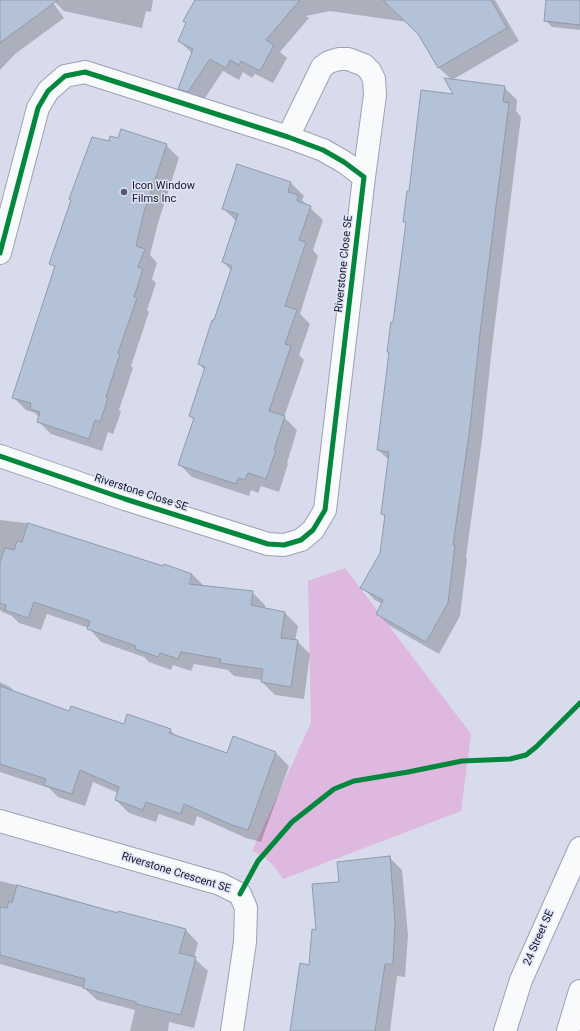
<!DOCTYPE html>
<html>
<head>
<meta charset="utf-8">
<style>
	body { margin:0 }
	canvas { display:block; background:#d7dbeb }
</style>
</head>
<body>
<canvas width="580" height="1031"></canvas>
<script>
const c = document.querySelector('canvas').getContext('2d');
c.lineJoin = 'round';
function fillPath(path, color) { c.fillStyle = color; c.fill(path, 'evenodd'); }
const toPath = rows => new Path2D(rows.map(r => 'M' + r).join(''));
function trace(path, color, width, dash) { c.strokeStyle = color; c.lineWidth = width; c.lineCap = dash ? 'butt' : 'round'; c.setLineDash(dash || []); c.stroke(path); }
function label(font, color, halo, rows, align = 'center') {
  c.font = font + ' Roboto,sans-serif'; c.lineWidth = 3; c.setLineDash([]); c.textBaseline = 'middle'; c.strokeStyle = halo; c.fillStyle = color; for (const [text, x, y, turn = 0] of rows) {
    c.save(); c.translate(x, y); c.rotate((+turn || 0) * Math.PI / 180); c.textAlign = isNaN(turn) ? turn : align; if (halo) c.strokeText(text, 0, 0); c.fillText(text, 0, 0); c.restore();
  }
}
const green = toPath([
	[345,568,471,734,461,811,283,879,274,866,263,856,252,851,311,723,308,581]
]);
const shadow = toPath([
	[0,0,51,0,64,18,15,54,0,70],
	[53,0,153,0,151,12,146,11,142,28,64,11],
	[203,0,495,0,519,41,452,80,504,87,517,100,516,111,521,117,492,347,482,440,466,557,467,559,460,616,439,654,390,626,377,613,382,604,375,600,362,587,381,554,385,517,382,514,389,460,378,450,390,354,388,352,394,324,407,224,404,221,410,192,455,95,452,80,439,68,419,34,407,22,330,11,306,16,309,18,280,52,287,58,273,83,255,74,252,78,243,72,239,80,223,71,201,104,192,101,179,88,193,54,179,41],
	[547,0,580,0,580,30,552,27,545,20],
	[113,144,166,145,179,158,158,223,150,255,157,263,152,279,156,283,147,310,149,312,131,366,133,368,119,410,121,412,113,434,108,432,102,451,51,434,38,421,39,417,35,413,26,410,13,397,55,268,51,263],
	[291,183,304,196,302,200,323,220,313,250,318,256,300,314,310,324,299,355,304,360,284,417,297,430,287,463,288,464,279,492,261,486,258,493,251,490,249,496,192,477,179,464,194,420,190,416,205,370,199,364,232,271,223,262,236,221,224,209],
	[0,520,26,523,163,568,192,574,204,586,252,592,265,605,265,609,285,613,298,626,295,641,297,641,310,654,304,699,275,695,262,682,262,680,234,676,228,670,194,664,191,671,173,665,171,670,149,662,144,657,101,642,89,628,47,614,41,630,19,623,12,616,2,612,0,610],
	[189,581,191,581,188,589],
	[0,682,10,687,16,693,70,712,124,726,170,730,178,737,228,754,276,753,289,766,261,842,246,838,197,816,194,826,159,814,156,822,129,813,116,800,118,793,93,782,85,806,58,797,49,788,0,772],
	[389,857,402,870,408,935,405,977,397,976,390,1031,291,1031,310,966,317,931,340,883],
	[0,881,60,896,119,914,185,929,198,943,194,958,208,971,194,1028,169,1022,168,1031,130,1031,135,1010,97,1000,84,988,0,964]
]);
const building = toPath([
	[0,0,58,0,0,43,0,0],
	[195,0,300,0,266,40,274,45,260,71,241,61,239,65,230,60,226,68,210,59,188,92,178,89,193,49,178,41,186,23,183,21,195,0],
	[383,0,491,0,507,28,438,68,418,34,383,0],
	[546,0,580,0,580,25,544,21,546,0],
	[444,78,505,86,503,102,509,103,480,333,470,427,453,545,455,545,448,603,426,642,376,614,383,600,360,588,380,553,385,515,381,514,389,452,377,450,389,352,387,352,391,322,393,322,406,222,403,222,407,191,409,191,421,90,453,94,444,78],
	[121,129,167,144,144,212,136,246,145,249,138,267,143,269,134,297,137,298,118,353,120,354,106,397,108,398,100,422,95,420,89,439,37,422,40,412,30,409,31,403,12,398,55,266,49,264,71,200,69,199,92,137,109,141,110,136,118,138,121,129],
	[237,164,291,182,288,192,298,195,297,201,311,206,299,240,306,242,285,306,297,310,285,344,291,346,269,411,285,416,274,450,276,450,266,479,248,473,245,480,238,478,236,484,178,465,194,418,189,416,205,367,198,364,212,320,214,320,232,266,222,262,238,214,222,209,237,164],
	[28,523,163,566,164,564,192,574,189,584,253,591,251,605,285,612,281,638,298,640,291,687,261,682,263,669,220,663,221,659,181,652,178,659,160,653,158,657,135,649,136,646,87,629,90,621,34,602,28,618,5,610,6,605,0,603,0,562,5,548,14,550,17,541,22,542,28,523],
	[0,686,69,711,71,706,124,724,127,714,171,729,169,733,227,753,233,736,276,752,248,830,232,825,184,804,181,814,146,802,143,810,115,800,119,787,80,770,72,794,44,785,46,779,0,764,0,686],
	[390,856,395,921,393,964,385,964,375,1031,290,1031,300,963,309,965,312,929,316,930,312,884,339,882,337,862,390,856],
	[17,885,118,913,118,911,186,929,179,953,196,957,181,1015,136,1004,136,1002,83,988,85,979,0,955,0,907,7,908,9,901,12,903,17,885]
]);
const minor = toPath([
	[288,137,322,67,329,62,339,59,348,59,364,65,370,71,374,79,375,95,364,177],
	[0,253,38,108,48,91,65,76,85,72,288,137,323,150,344,162,364,177,325,510,313,530,301,540,284,545,268,544,125,499,0,456],
	[0,821,220,884,240,894,246,908,245,942,232,1031]
]);
const major = toPath([
	[505,1031,521,980,580,848],
	[568,1031,580,991]
]);
const cycleway = toPath([
	[0,253,38,108,48,91,65,76,85,72,288,137,323,150,344,162,364,177,325,510,313,530,301,540,284,545,268,544,125,499,0,456],
	[240,894,258,861,292,822,334,789,354,781,408,772,462,761,510,759,526,755,536,747,580,703]
]);
const markers = [
	[124,192,4,"#565a71"]
];
const poiNames = [
	["Icon Window",132,186],
	["Films Inc",132,199]
];
const streetNames = [
	["Riverstone Close SE",344,264,-84],
	["Riverstone Close SE",141,493,18],
	["Riverstone Crescent SE",176,873,17],
	["24 Street SE",539,938,-66]
];
fillPath(green, '#deb8de');
fillPath(shadow, '#0003');
fillPath(building, '#b4c2d7');
trace(building, '#909aab', 1);
trace(minor, '#9da1b4', 24);
trace(major, '#9da1b4', 24);
trace(minor, '#f9fafc', 22);
trace(major, '#f9fafc', 22);
trace(cycleway, '#00873e', 5);
for (const [x, y, r, color] of markers) { const dot = new Path2D(); dot.arc(x, y, r, 0, 2 * Math.PI); c.fillStyle = color; c.fill(dot); trace(dot, '#e0e4f3', 1.5); }
label('11px', '#11152f', '#e0e4f3', poiNames, 'left');
label('11px', '#11152f', '#e0e4f3', streetNames);
</script>
</body>
</html>
